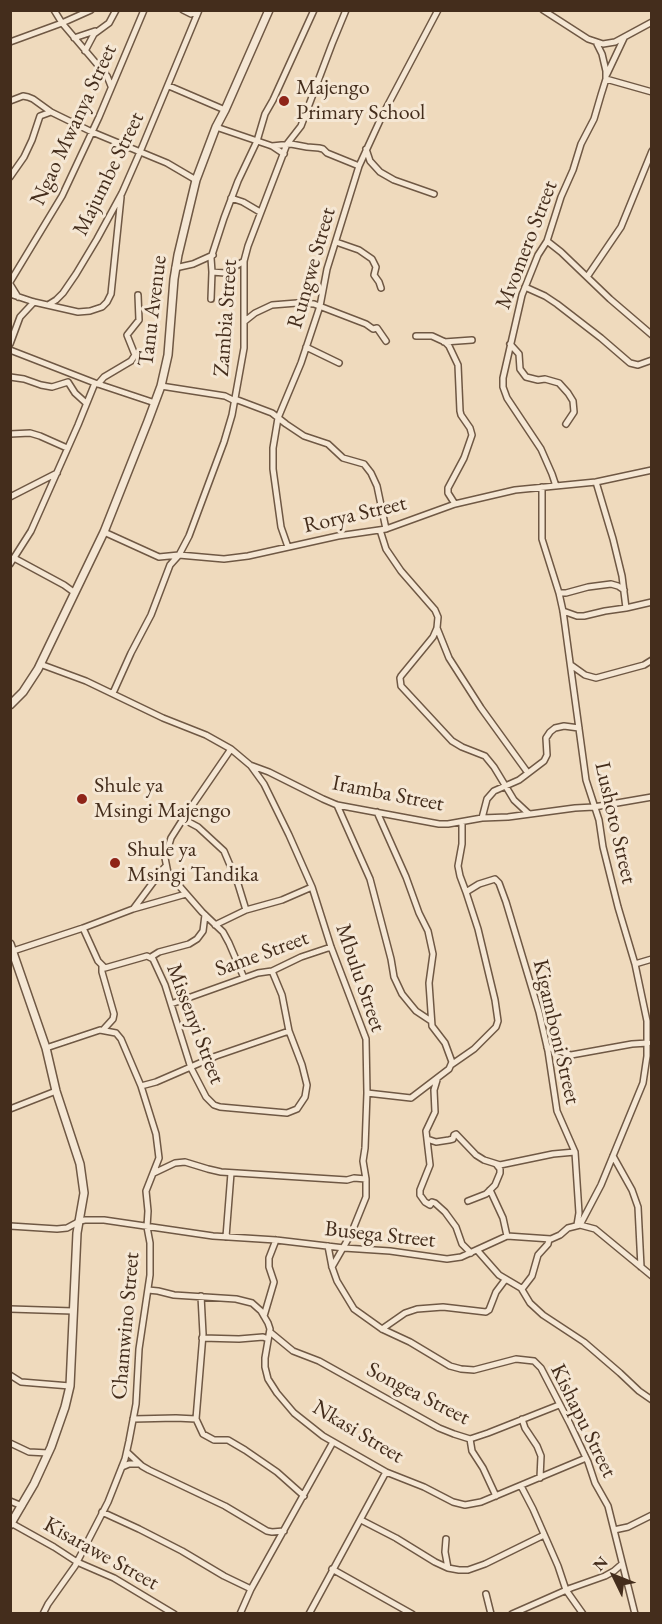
<!DOCTYPE html>
<html>
<head>
<meta charset="utf-8">
<style>
	body { margin:0 }
	#map { position:relative; width:662px; height:1624px; overflow:hidden; background:#efdabd; font-family:"EB Garamond",serif }
	canvas { display:block }
	.frame { position:absolute; inset:0; border:12px solid #442d1c; pointer-events:none }
	.north { position:absolute; left:584px; top:1546px; width:60px; height:60px; -webkit-text-stroke:4px #f5e7d4; paint-order:stroke; rotate:313deg; font-size:16px; font-weight:700; line-height:24px; text-align:center; color:#442d1c }
	.north::after { content:''; display:block; margin:auto; width:21px; height:27px; background:#442d1c; clip-path:polygon(50% 0,100% 100%,50% 72%,0 100%) }
</style>
</head>
<body>
<div id="map">
<canvas width="662" height="1624"></canvas>
<div class="frame"></div>
<div class="north">N</div>
</div>
<script>
const c = document.querySelector('canvas').getContext('2d');
c.lineJoin = 'round';
const toPath = rows => new Path2D(rows.map(r => 'M' + r).join(''));
function trace(path, color, width, dash) { c.strokeStyle = color; c.lineWidth = width; c.lineCap = dash ? 'butt' : 'round'; c.setLineDash(dash || []); c.stroke(path); }
function label(font, color, halo, rows, align = 'center') {
  c.font = font + ' "EB Garamond",serif'; c.lineWidth = 6; c.setLineDash([]); c.textBaseline = 'middle'; c.strokeStyle = halo; c.fillStyle = color; for (const [text, x, y, turn = 0] of rows) {
    c.save(); c.translate(x, y); c.rotate((+turn || 0) * Math.PI / 180); c.textAlign = isNaN(turn) ? turn : align; if (halo) c.strokeText(text, 0, 0); c.fillText(text, 0, 0); c.restore();
  }
}
const minor = toPath([
	[54,10,62,23,107,76,111,86],
	[183,10,191,14,198,11],
	[543,10,588,39,603,44,615,42,652,22],
	[74,38,95,31],
	[10,42,62,23,91,10],
	[85,51,94,34,109,23,116,10],
	[607,74,624,38],
	[606,79,652,92],
	[169,86,225,110],
	[10,101,23,96,28,97,33,99,51,112],
	[216,127,272,146,284,154],
	[272,146,291,144,307,147,319,148,323,149,327,153,359,166],
	[366,149,370,161,380,172,394,180,434,194],
	[10,177,24,157,32,140,40,116,51,112,92,132,167,163,196,180],
	[231,198,243,202,260,212],
	[547,241,561,252,610,299,652,335],
	[336,242,359,250,372,259,376,267,374,275,379,282,381,288],
	[175,268,193,264,213,255],
	[212,272,225,273,244,261],
	[587,277,621,227,652,151],
	[10,282,62,196,99,117,144,10],
	[10,284,18,297],
	[525,287,545,296,557,304,601,338,630,363,638,365,652,360],
	[10,294,34,302,78,312,90,311,102,307,107,302,111,294,121,197],
	[211,299,212,272,211,258,224,218,238,181,257,141,265,114,273,100,314,10],
	[48,305,56,300,63,293,76,274,97,239,122,193,140,152,199,10],
	[245,321,255,313,272,305,297,303,314,304,366,324,373,329,377,328,386,341],
	[416,336,432,336,445,342,449,346,458,365,460,411,461,415,470,428,472,435,464,458,448,488,448,493,455,504],
	[444,342,472,340],
	[10,344,20,317,34,302],
	[510,344,519,354,520,369,526,377,538,380,545,379,559,383,568,393,573,401,574,412,566,424],
	[306,347,339,363],
	[10,350,95,383,155,403],
	[10,377,24,379,41,385,52,387,68,382,75,393,86,403],
	[98,384,104,377,131,361,135,355,127,335,139,320,138,295],
	[161,386,225,396,235,401],
	[235,399,272,413,286,424,304,436,328,444,343,458,364,464,371,473,377,486,386,529],
	[10,434,30,433,40,436,67,448],
	[596,482,613,539,622,576,626,608],
	[556,486,552,474,541,449,507,398,503,387,503,378,522,295,538,255,547,241,561,197,573,170,581,144,594,119,601,95,606,79,606,71,602,54,597,44],
	[542,487,542,539,559,593,563,611,586,780,599,820,603,847,618,907,635,964,647,1021,647,1056,643,1083,601,1185,580,1225],
	[10,497,57,473],
	[380,530,386,549,401,571,435,610,438,617,437,628,433,637,401,676,400,678,401,686,452,741,462,747,485,756,494,767,514,800,529,814],
	[104,532,159,557,179,555,224,559,248,556,338,536,386,529,455,504,515,490,596,482,652,470],
	[288,547,281,527,273,469,273,448,278,418,301,363,320,306,327,269,359,166,382,116,438,10],
	[14,558,64,585,75,593],
	[10,564,31,531,78,425,95,383],
	[559,593,566,593,588,587,611,584,618,586,624,590],
	[563,611,577,616,584,616,605,611,626,608,652,602],
	[437,628,449,658,481,708,528,773],
	[40,664,86,681,163,718,206,735,231,749,250,765,269,772,323,799,337,805,439,824,448,824,482,818,508,817,575,808,594,807,652,797],
	[571,665,585,675,596,678,644,665,652,660],
	[113,693,131,653,151,615,170,565,179,555,189,536,224,442,232,415,244,348,244,261,248,246,287,144,301,126,332,44,346,10],
	[231,749,183,819,171,838,165,858,168,873,202,912,223,932,229,943,244,978],
	[251,766,264,784,289,835,312,887,331,947,366,1039,367,1093,365,1148,363,1161,366,1179,366,1197,351,1234,332,1267],
	[337,805,370,879,391,959,394,977,402,994,411,1005,416,1011,431,1021],
	[482,818,487,799,494,791,519,780,544,761,547,755,546,738,550,732,555,728,564,726,579,728],
	[183,819,198,827,224,851,238,884,246,910],
	[466,892,479,884,495,879,499,883,506,902,539,1012,548,1051,557,1111,575,1152,579,1213,577,1225],
	[134,908,154,881,160,872,166,866],
	[215,925,246,910,282,900,312,887],
	[83,928,98,961,105,968,147,956,153,959,165,985,191,1068,206,1097,214,1105,220,1107,287,1113,297,1109,305,1097,307,1085,302,1065,289,1031,282,995,272,971],
	[13,951,83,928,133,909,186,894],
	[151,957,159,952,189,944,197,939,203,931,205,915],
	[635,964,652,959],
	[102,966,102,972,114,1014,113,1019,103,1030],
	[171,1004,258,973,272,971,301,957,331,947],
	[547,1047,571,1055,632,1044,648,1043],
	[451,1065,474,1049,496,1027,498,1021,495,1000,478,929,466,892,460,876,458,866,462,844,462,822],
	[437,1080,434,1090,435,1112,426,1131,430,1165,420,1190,420,1195,425,1202,430,1205,432,1202,435,1203,445,1212,456,1227,462,1244,471,1253],
	[141,1086,156,1082,216,1056,289,1031],
	[367,1093,411,1098,449,1069,452,1062,445,1043,432,1026,429,983,433,954,428,931,419,913,406,877,377,812],
	[10,1109,56,1091],
	[427,1139,436,1142,449,1140,453,1139,454,1135,456,1134,476,1155,484,1160,500,1165,553,1154,575,1152],
	[613,1156,632,1190,638,1207,641,1267],
	[154,1173,175,1163,185,1162,208,1169,221,1172,347,1180,354,1178,366,1179],
	[490,1190,503,1218,507,1236],
	[468,1201,486,1194,495,1185,500,1173,500,1169,496,1164],
	[10,1226,57,1229,67,1228,80,1221,85,1220,104,1220,213,1236,276,1240,344,1248,390,1251,447,1259,461,1257,507,1236,551,1239,560,1235,568,1228,580,1225,595,1229,652,1276],
	[226,1237,231,1173],
	[328,1246,332,1267,337,1281,354,1309,382,1329,410,1342,450,1366,461,1369,474,1370,516,1359,534,1361,541,1368,570,1424,588,1462,595,1483,608,1506,635,1614],
	[477,1250,499,1275,521,1288,530,1303,543,1315,584,1342,620,1373,639,1391,652,1400],
	[522,1289,532,1276,538,1255,548,1244,549,1239],
	[148,1290,158,1291,174,1295,236,1299,252,1303,261,1311,268,1323,270,1329,265,1358,265,1367,268,1379,277,1393,294,1413,323,1436,386,1472,424,1487,453,1502,465,1505,481,1502,586,1458],
	[10,1309,73,1311],
	[264,1316,274,1282,269,1267,269,1258,276,1240],
	[382,1329,405,1313,417,1309,443,1307,486,1312,489,1310,496,1292,505,1280],
	[270,1332,293,1351,319,1361,439,1428,454,1434,470,1439,488,1433,559,1405],
	[202,1338,239,1339,263,1337,268,1339],
	[10,1375,21,1382,70,1386],
	[133,1419,176,1418,196,1419,203,1434,214,1440,228,1440,245,1450,277,1472,304,1496],
	[196,1419,203,1334,201,1296],
	[522,1419,525,1428,537,1446,541,1456,540,1478],
	[470,1439,472,1451,483,1468,496,1496],
	[10,1443,29,1452,48,1453],
	[127,1452,142,1466,149,1470,225,1506,267,1531,272,1532,284,1531],
	[122,1467,129,1464,139,1464],
	[521,1486,533,1509,558,1566,566,1590,583,1614],
	[10,1501,22,1506],
	[102,1512,139,1529,182,1551,224,1576,251,1589],
	[361,1520,396,1538,435,1562,448,1568,459,1570,468,1570,485,1564,544,1535],
	[11,1523,54,1547,77,1562,114,1578,174,1614],
	[614,1530,628,1527,652,1515],
	[446,1539,445,1552,448,1568],
	[332,1569,412,1614],
	[486,1594,491,1614],
	[43,1614,48,1604,75,1566,108,1502,125,1459,129,1441,136,1404,139,1349,150,1275,150,1243,147,1227,148,1211,146,1191,159,1158,156,1134,141,1086,121,1039,116,1033,100,1030,46,1048],
	[240,1614,251,1589,333,1442],
	[309,1614,386,1472],
	[512,1614,571,1588,605,1576,614,1571,622,1564]
]);
const tertiary = toPath([
	[10,705,23,692,38,669,104,532,148,421,161,386,168,355,174,279,178,255,196,180,216,127,225,110,269,10],
	[10,944,46,1048,56,1091,80,1164,84,1193,77,1233,70,1386,65,1407,51,1447,34,1484,10,1525]
]);
const markers = [
	[284,101,6,"#8f2418"],
	[82,799,6,"#8f2418"],
	[115,863,6,"#8f2418"]
];
const poiNames = [
	["Majengo",296,88],
	["Primary School",296,113],
	["Shule ya",94,786],
	["Msingi Majengo",94,811],
	["Shule ya",127,850],
	["Msingi Tandika",127,875]
];
const streetNames = [
	["Ngao Mwanya Street",74,125,-65],
	["Majumbe Street",109,174,-64],
	["Mvomero Street",527,245,-69],
	["Rungwe Street",312,268,-74],
	["Tanu Avenue",153,311,-83],
	["Zambia Street",226,318,-86],
	["Rorya Street",355,515,-13],
	["Iramba Street",388,794,11],
	["Lushoto Street",615,823,77],
	["Same Street",262,954,-20],
	["Mbulu Street",360,978,71],
	["Missenyi Street",195,1024,69],
	["Kigamboni Street",556,1032,77],
	["Busega Street",380,1235,6],
	["Chamwino Street",126,1326,-85],
	["Songea Street",418,1394,27],
	["Kishapu Street",583,1421,64],
	["Nkasi Street",358,1432,31],
	["Kisarawe Street",101,1554,29]
];
trace(minor, '#6f5844', 8);
trace(tertiary, '#6f5844', 10);
trace(minor, '#f5e7d4', 5);
trace(tertiary, '#f5e7d4', 7);
for (const [x, y, r, color] of markers) { const dot = new Path2D(); dot.arc(x, y, r, 0, 2 * Math.PI); c.fillStyle = color; c.fill(dot); trace(dot, '#f5e7d4', 2); }
label('22px', '#442d1c', '#f5e7d4', poiNames, 'left');
label('22px', '#442d1c', '#f5e7d4', streetNames);
</script>
</body>
</html>
